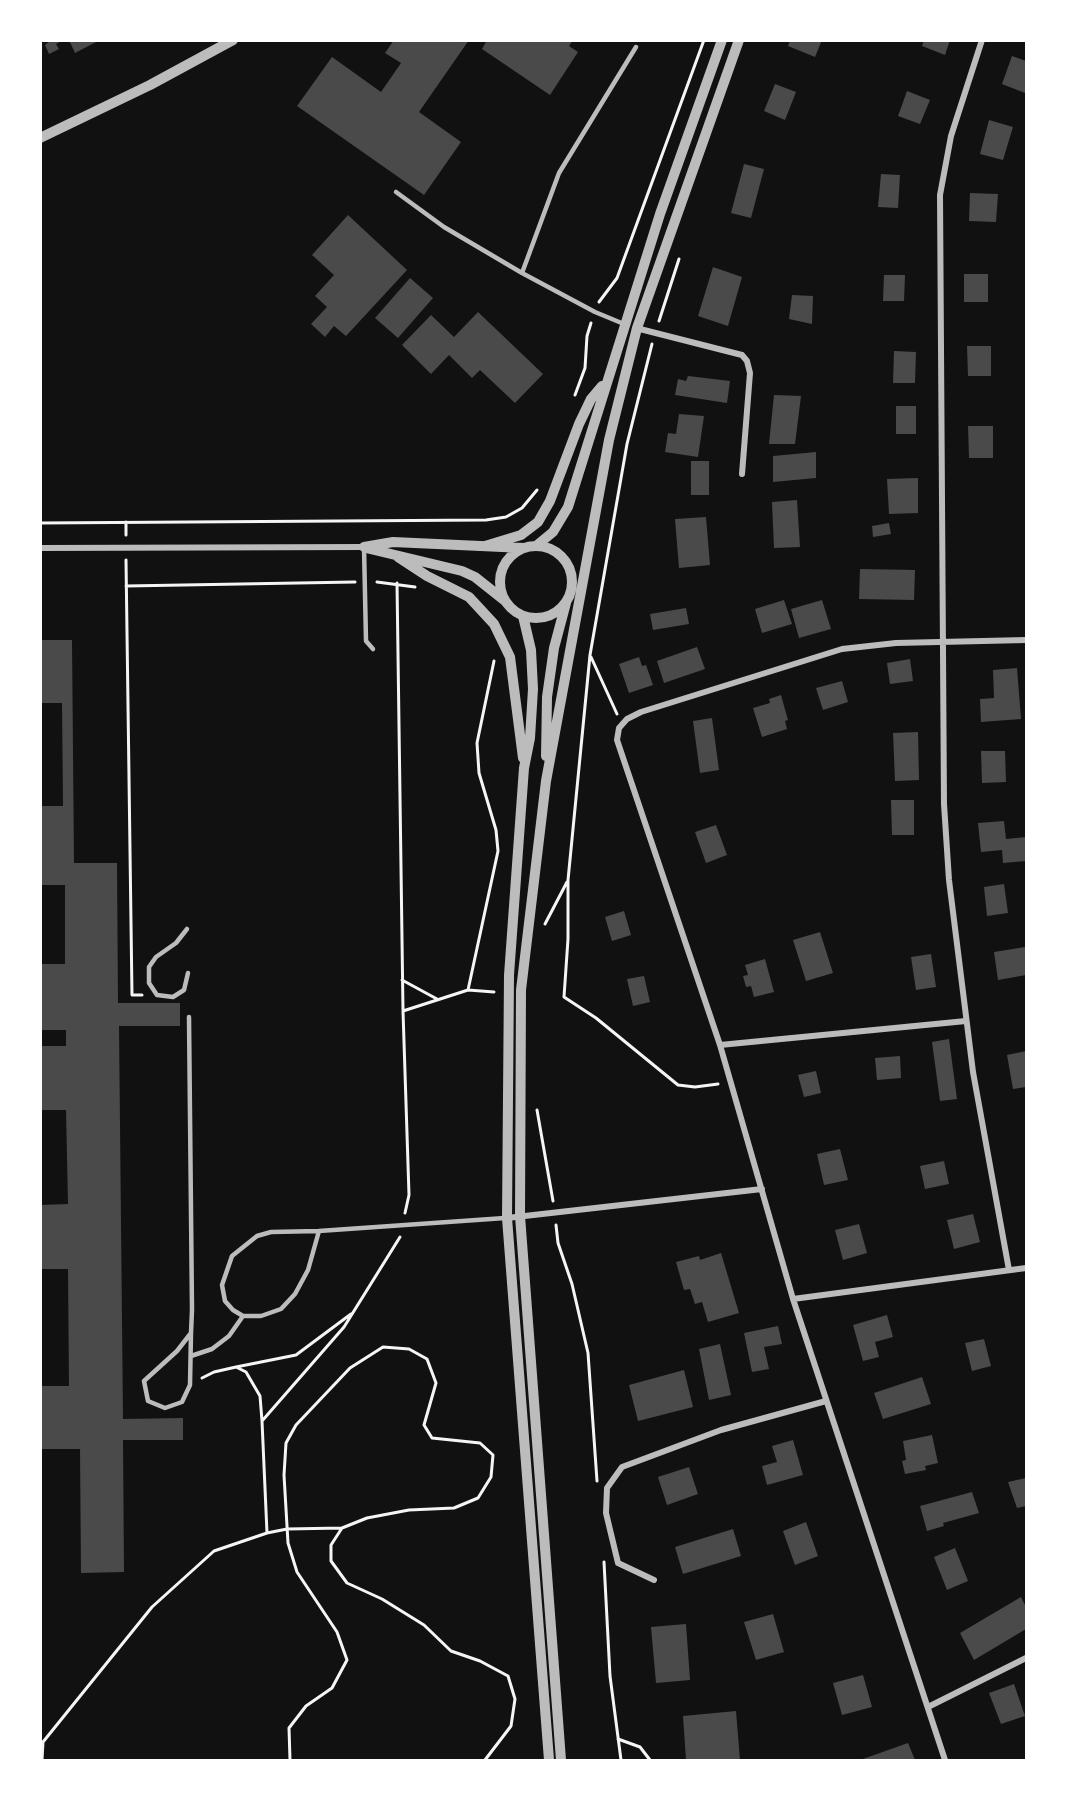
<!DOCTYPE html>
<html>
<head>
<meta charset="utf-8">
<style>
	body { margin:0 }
	#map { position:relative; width:1067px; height:1801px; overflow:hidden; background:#111; font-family:"Roboto Condensed",sans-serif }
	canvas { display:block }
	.frame { position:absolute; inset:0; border:42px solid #fff; pointer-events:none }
</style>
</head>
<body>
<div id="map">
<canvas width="1067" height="1801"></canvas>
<div class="frame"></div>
</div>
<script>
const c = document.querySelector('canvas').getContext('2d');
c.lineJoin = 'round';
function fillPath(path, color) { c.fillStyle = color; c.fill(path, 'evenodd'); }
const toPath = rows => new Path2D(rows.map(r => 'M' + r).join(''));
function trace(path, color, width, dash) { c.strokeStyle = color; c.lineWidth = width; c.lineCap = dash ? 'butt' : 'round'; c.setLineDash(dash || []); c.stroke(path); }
const building = toPath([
	[51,40,63,40,56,44,59,49,49,54,45,45],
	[69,40,100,40,75,53],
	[394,40,469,40,419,112,461,142,424,195,297,106,332,57,381,92,401,63,385,53],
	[487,40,573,40,569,46,578,52,550,95,482,49],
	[790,40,822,40,815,57,788,46],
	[924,40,950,40,945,55,922,46],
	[1012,56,1026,61,1025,93,1002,84],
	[775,84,796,92,785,120,764,111],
	[907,91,930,100,920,124,898,116],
	[989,120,1013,127,1003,160,980,154],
	[744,164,764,169,751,218,731,213],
	[881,174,900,175,898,208,878,207],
	[970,193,998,194,996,222,969,221],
	[348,215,407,270,346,336,334,326,325,337,311,324,327,307,315,296,334,275,312,255],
	[713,267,742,277,728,326,698,316],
	[964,274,988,274,988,302,964,302],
	[884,275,905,275,904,301,883,301],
	[410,278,433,298,398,338,375,318],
	[792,295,813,296,812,324,789,319],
	[478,312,543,374,515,403,480,370,472,378,449,355,431,374,402,345,431,315,454,337],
	[967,346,991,346,991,376,968,376],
	[894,351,916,352,915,383,893,383],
	[688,376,730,381,727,403,675,395,678,379,686,381],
	[774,395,801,396,795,444,769,444],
	[896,406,916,406,916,434,896,434],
	[679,414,704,416,698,457,665,452,668,433,676,434],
	[968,426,993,426,993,458,969,458],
	[816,452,816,478,773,482,773,456],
	[691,461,709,461,709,495,691,495],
	[918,478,918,513,889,514,887,479],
	[797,500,800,547,774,548,772,502],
	[706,517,710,565,679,568,675,519],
	[889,523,891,534,873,537,872,526],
	[860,569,915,570,914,600,859,599],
	[784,600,792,624,762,633,755,609],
	[822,600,831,629,799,638,791,609],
	[686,608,689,624,653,630,650,614],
	[40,640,72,640,74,863,117,863,118,1003,180,1003,180,1026,119,1026,123,1419,183,1418,183,1440,123,1440,124,1572,81,1573,80,1449,40,1449,40,1386,69,1386,68,1269,40,1269,40,1205,68,1204,66,1110,40,1110,40,1046,66,1046,66,1030,40,1030,40,964,65,964,65,885,40,885,40,806,63,806,62,703,40,703],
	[697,647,705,669,664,683,657,661],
	[639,657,642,666,646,665,653,685,629,693,619,664],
	[910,659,913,681,890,684,887,663],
	[1017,668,1021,719,981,722,980,699,994,698,993,670],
	[842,681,848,702,823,710,816,688],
	[781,695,788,720,785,721,787,729,762,737,753,708,770,703,769,699],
	[712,718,719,770,700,773,693,721],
	[918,732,919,780,895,781,893,733],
	[981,751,1005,751,1006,782,982,783],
	[891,800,914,800,914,835,892,835],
	[1004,821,1006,839,1026,837,1026,861,1003,863,1002,850,981,852,978,823],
	[716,825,727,855,706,863,695,832],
	[1004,884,1008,913,987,916,984,887],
	[624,911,631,935,612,941,605,917],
	[820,932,833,973,806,981,793,940],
	[1025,947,1026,975,998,980,994,952],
	[931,954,936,987,916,990,911,957],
	[765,959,774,992,754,997,751,986,746,987,743,976,748,975,745,965],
	[644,976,650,1002,633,1006,627,979],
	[949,1039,957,1099,940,1101,932,1042],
	[1026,1051,1026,1087,1013,1089,1007,1055],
	[900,1056,901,1078,877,1080,875,1058],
	[816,1071,821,1093,804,1097,798,1075],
	[840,1149,848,1180,824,1185,817,1154],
	[944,1161,949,1184,925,1189,920,1166],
	[973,1214,980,1242,954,1249,947,1220],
	[859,1224,867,1253,843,1260,835,1230],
	[721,1253,739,1313,708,1322,702,1302,695,1304,690,1289,684,1290,676,1262,699,1256,700,1260],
	[887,1315,893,1337,875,1342,879,1357,863,1361,853,1325],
	[778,1326,782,1344,764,1347,769,1369,752,1372,744,1333],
	[984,1339,991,1366,972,1371,965,1343],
	[720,1344,731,1395,709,1400,699,1349],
	[684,1370,693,1407,638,1421,629,1385],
	[922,1377,931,1404,883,1419,874,1393],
	[932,1435,938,1463,925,1466,926,1470,905,1474,902,1461,906,1460,903,1441],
	[793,1440,803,1475,767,1485,762,1466,777,1462,772,1446],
	[689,1467,698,1494,667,1505,658,1477],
	[1026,1478,1026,1506,1017,1508,1008,1482],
	[972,1492,979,1513,943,1523,944,1526,927,1531,920,1506],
	[806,1522,818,1556,795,1565,783,1531],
	[733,1529,741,1556,683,1574,675,1547],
	[955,1548,968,1581,947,1590,934,1557],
	[1021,1597,1026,1607,1026,1629,974,1660,960,1633],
	[773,1614,784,1652,756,1660,744,1622],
	[686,1624,690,1680,656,1683,651,1627],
	[863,1675,872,1707,842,1715,833,1683],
	[1014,1684,1025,1716,1001,1724,989,1693],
	[736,1711,740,1760,686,1760,683,1716],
	[908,1743,915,1760,860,1760]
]);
const path = toPath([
	[599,302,617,278,704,40],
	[659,321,679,259],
	[652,344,627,444,590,655,568,880,568,939,564,997,596,1018,678,1085,695,1087,718,1084],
	[575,395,585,368,587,336,591,323],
	[40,523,486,520,506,517,522,508,537,490],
	[126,535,126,522],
	[126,560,132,995,142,995],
	[377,582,415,587],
	[397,583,403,1010],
	[126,586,355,582],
	[591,657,617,714],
	[545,924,567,882],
	[402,980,437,999],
	[468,990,498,851,496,830,479,773,477,743,494,661],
	[537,1110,553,1201],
	[405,1213,409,1195,403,1011,468,990,494,992],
	[556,1225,558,1243,572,1284,588,1353,597,1481],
	[236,1367,296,1355,351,1314],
	[202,1378,214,1372,236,1367,246,1372,260,1396,262,1421],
	[267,1533,287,1529,342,1528],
	[604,1562,610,1676,621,1760],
	[618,1739,640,1747,650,1760],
	[40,1742,43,1742,42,1760],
	[43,1742,152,1607,214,1551,267,1533,262,1421,344,1327,400,1237],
	[290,1760,289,1728,306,1706,332,1688,347,1660,337,1632,297,1572,288,1543,284,1475,286,1443,296,1425,350,1368,383,1347,409,1349,427,1359,436,1383,424,1425,432,1438,480,1443,493,1455,491,1477,478,1498,454,1508,409,1510,367,1518,342,1528,331,1545,331,1561,347,1583,382,1599,424,1625,451,1651,480,1661,508,1676,515,1699,511,1726,485,1760]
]);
const service = toPath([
	[396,192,444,227,522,273],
	[624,324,595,312,522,273,559,173,636,47],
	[364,547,366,641,373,649],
	[187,929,176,943,156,957,149,967,149,983,157,995,173,997,184,990,188,973],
	[189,1017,192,1310,191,1333,190,1385,182,1402,165,1408,148,1401,144,1381,177,1351,191,1333],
	[319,1231,308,1270,295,1294,281,1309,261,1316,243,1316,233,1310,225,1301,222,1285,232,1256,257,1236,271,1232,319,1231,505,1218],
	[191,1356,212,1349,229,1336,243,1316]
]);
const minor = toPath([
	[982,40,951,136,940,195,944,804,949,880,973,1072,1009,1270],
	[636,328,742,355,747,361,750,373,742,474],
	[40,548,364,547],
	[720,1045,966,1021],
	[507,1218,762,1189],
	[793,1299,1026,1268],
	[654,1580,618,1563,606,1513,607,1488,622,1467,721,1430,826,1401],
	[928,1707,1026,1658],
	[945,1760,793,1299,720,1045,617,740,619,728,627,719,641,712,842,649,896,643,1026,640]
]);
const tertiary = toPath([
	[40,138,150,85,233,40],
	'500 582a36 36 0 1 1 72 0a36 36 0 1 1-72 0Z',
	[485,546,521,535,538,522,550,501,579,424,591,399,602,386],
	[536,546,553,532,568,507,660,214,722,40],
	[364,547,393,542,524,548],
	[366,548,462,571,475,577,504,600],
	[398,557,427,576,469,597,494,624,510,657,523,758],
	[523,616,531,650,533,689,530,738,524,768,509,975,507,1218,549,1760],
	[546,756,547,697,554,648,566,603],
	[561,1760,520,1216,521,990,546,781,609,440,637,328,739,40]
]);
fillPath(building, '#4a4a4a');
trace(path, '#f5f5f5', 3);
trace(service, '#bcbcbc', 4.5);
trace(minor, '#bcbcbc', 6);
trace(tertiary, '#bcbcbc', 10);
</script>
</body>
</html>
